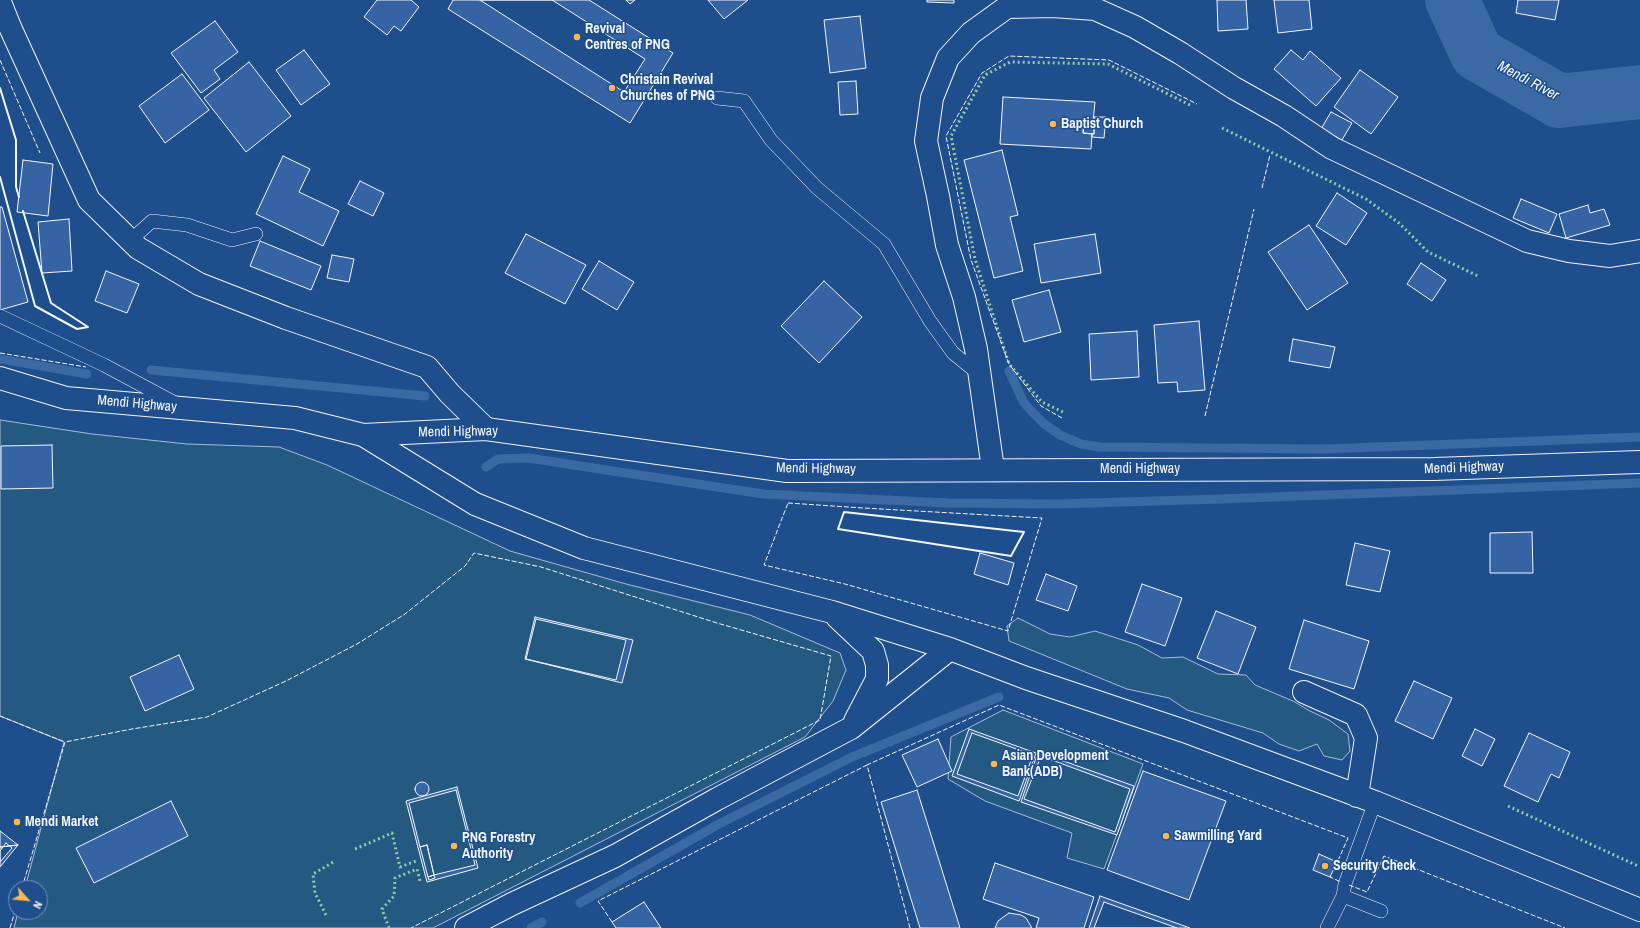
<!DOCTYPE html>
<html>
<head>
<meta charset="utf-8">
<style>
	body { margin:0 }
	#map { position:relative; width:1640px; height:928px; overflow:hidden; background:#1f4e8c; font-family:"Archivo Narrow",sans-serif }
	canvas { display:block }
	.north { position:absolute; left:8px; top:880px; width:40px; height:40px; box-sizing:border-box; background:#1f4e8c; border:1px solid #7391ba; border-radius:50%; rotate:117deg; font-size:11px; font-weight:700; line-height:16px; text-align:center; color:#f2f6ff }
	.north::after { content:''; display:block; margin:auto; width:14px; height:18px; background:#ffb74d; clip-path:polygon(50% 0,100% 100%,50% 72%,0 100%) }
</style>
</head>
<body>
<div id="map">
<canvas width="1640" height="928"></canvas>
<div class="north">N</div>
</div>
<script>
const c = document.querySelector('canvas').getContext('2d');
c.lineJoin = 'round';
function fillPath(path, color) { c.fillStyle = color; c.fill(path, 'evenodd'); }
const toPath = rows => new Path2D(rows.map(r => 'M' + r).join(''));
function trace(path, color, width, dash) { c.strokeStyle = color; c.lineWidth = width; c.lineCap = dash ? 'butt' : 'round'; c.setLineDash(dash || []); c.stroke(path); }
function label(font, color, halo, rows, align = 'center') {
  c.font = font + ' "Archivo Narrow",sans-serif'; c.lineWidth = 3; c.setLineDash([]); c.textBaseline = 'middle'; c.strokeStyle = halo; c.fillStyle = color; for (const [text, x, y, turn = 0] of rows) {
    c.save(); c.translate(x, y); c.rotate((+turn || 0) * Math.PI / 180); c.textAlign = isNaN(turn) ? turn : align; if (halo) c.strokeText(text, 0, 0); c.fillText(text, 0, 0); c.restore();
  }
}
const green = toPath([
	[0,420,92,434,187,444,279,447,327,465,510,551,626,584,750,615,840,653,846,670,833,701,805,737,433,928,14,928,18,912,40,912,40,888,25,888,64,742,0,716,0,420],
	[1018,618,1050,634,1070,637,1095,631,1138,645,1162,658,1183,657,1218,674,1246,675,1255,685,1293,701,1310,711,1329,720,1348,734,1350,751,1342,760,1324,756,1317,744,1299,751,1279,744,1263,733,1187,710,1169,698,1127,689,1009,641,1007,626,1018,618],
	[1003,710,1143,764,1104,869,1067,858,1072,833,985,801,948,779,951,737,1003,710]
]);
const stream = toPath([
	[0,359,87,374],
	[151,370,425,396],
	[1009,371,1024,403,1043,423,1060,435,1081,444,1099,447,1325,449,1640,437],
	[486,467,498,459,528,458,763,494,948,503,1058,504,1220,499,1640,483],
	[580,903,719,824,852,757,999,697],
	[531,928,542,922]
]);
const river = toPath([
	[1452,0,1477,54,1559,101,1640,92]
]);
const building = toPath([
	[377,0,411,0,419,7,401,31,394,26,387,35,364,17,377,0],
	[453,0,589,0,673,53,630,123,448,9,453,0],
	[480,0,552,0,645,59,624,92,480,0],
	[626,0,635,0,630,4,626,0],
	[708,0,748,0,724,19,708,0],
	[927,0,954,0,954,3,927,2,927,0],
	[1217,0,1246,0,1248,29,1218,31,1217,0],
	[1274,0,1309,0,1312,29,1278,33,1274,0],
	[1518,0,1559,0,1555,20,1516,13,1518,0],
	[860,16,866,68,830,73,824,20,860,16],
	[215,21,238,52,214,70,220,79,201,93,171,53,215,21],
	[304,50,330,84,301,105,276,70,304,50],
	[1291,50,1303,60,1310,51,1341,78,1316,106,1274,69,1291,50],
	[249,62,291,116,246,152,204,98,249,62],
	[1360,70,1398,97,1371,134,1334,107,1360,70],
	[182,74,209,110,165,143,139,106,182,74],
	[856,81,858,114,840,115,838,82,856,81],
	[1003,97,1095,102,1093,122,1084,121,1083,133,1092,134,1091,149,1000,144,1003,97],
	[1331,112,1352,123,1342,140,1321,129,1331,112],
	[1094,117,1106,117,1104,138,1092,137,1092,134,1094,134,1094,117],
	[1084,121,1094,122,1094,134,1083,133,1084,121],
	[1002,150,1018,215,1010,217,1023,271,994,278,964,160,1002,150],
	[283,156,310,169,299,192,339,211,323,246,256,214,283,156],
	[23,160,53,164,48,216,17,212,23,160],
	[360,181,384,193,373,216,348,204,360,181],
	[1337,193,1367,213,1346,245,1316,226,1337,193],
	[1521,199,1557,214,1549,233,1513,218,1521,199],
	[1588,205,1590,213,1604,209,1610,225,1566,238,1559,214,1588,205],
	[0,207,2,207,28,302,0,310,0,207],
	[69,219,72,271,42,273,38,222,69,219],
	[1309,225,1348,283,1307,310,1268,252,1309,225],
	[526,234,586,265,565,304,505,273,526,234],
	[1095,234,1101,273,1041,283,1034,244,1095,234],
	[260,241,321,266,311,290,250,266,260,241],
	[332,255,354,259,349,282,327,278,332,255],
	[599,261,634,282,617,310,582,289,599,261],
	[1421,263,1446,280,1432,301,1407,284,1421,263],
	[106,271,139,284,127,313,95,301,106,271],
	[824,281,862,317,819,363,781,326,824,281],
	[1049,290,1061,332,1024,342,1012,300,1049,290],
	[1199,321,1205,390,1178,392,1177,382,1158,383,1154,325,1199,321],
	[1137,331,1139,377,1091,380,1089,334,1137,331],
	[1293,339,1335,347,1330,368,1289,361,1293,339],
	[52,445,53,488,1,489,1,446,52,445],
	[1532,532,1533,573,1490,573,1490,533,1532,532],
	[1355,543,1390,551,1380,592,1346,585,1355,543],
	[980,553,1014,563,1008,585,974,574,980,553],
	[1046,574,1077,586,1068,611,1036,600,1046,574],
	[1142,584,1182,598,1165,646,1125,632,1142,584],
	[1216,611,1256,627,1238,674,1197,658,1216,611],
	[535,617,633,640,622,683,525,659,535,617],
	[536,619,626,640,616,680,526,659,536,619],
	[1304,620,1369,641,1354,689,1289,669,1304,620],
	[179,655,194,689,145,711,130,677,179,655],
	[1414,681,1452,698,1433,739,1395,721,1414,681],
	[969,729,1036,753,1019,801,952,776,969,729],
	[1475,729,1495,739,1482,766,1462,756,1475,729],
	[972,733,1033,755,1018,796,957,774,972,733],
	[1529,733,1570,752,1559,778,1551,774,1538,802,1504,786,1529,733],
	[938,739,952,771,917,787,902,755,938,739],
	[1038,752,1134,786,1117,835,1021,802,1038,752],
	[1041,756,1130,789,1115,832,1024,799,1041,756],
	[1143,771,1226,801,1189,900,1107,870,1143,771],
	'415 789a7 7 0 1 1 14 0a7 7 0 1 1-14 0Z',
	[457,787,478,868,427,882,406,801,457,787],
	[456,790,475,865,434,875,427,845,420,847,409,803,456,790],
	[917,790,960,928,920,928,881,802,917,790],
	[171,801,188,836,94,883,76,848,171,801],
	[0,831,18,845,0,847,0,831],
	[6,843,12,848,0,862,0,851,6,843],
	[18,845,0,867,0,847,18,845],
	[427,845,434,875,428,877,420,847,427,845],
	[1319,854,1337,862,1330,877,1313,870,1319,854],
	[995,863,1094,897,1084,928,1036,928,1039,918,983,899,995,863],
	[434,875,435,878,429,880,428,877,434,875],
	[1100,896,1190,928,1089,928,1100,896],
	[644,902,661,928,616,928,612,922,644,902],
	[1104,902,1177,928,1094,928,1104,902],
	[1009,913,1021,915,1026,918,1032,928,995,928,998,921,1009,913]
]);
const service = toPath([
	[717,98,744,101,771,140,817,188,884,244,930,321,953,353,980,375],
	[131,240,152,221,187,225,232,240,256,234],
	[0,316,104,365,175,403],
	[1343,896,1381,911],
	[1327,928,1343,896,1345,884,1375,802]
]);
const minor = toPath([
	[0,2,10,27,89,200,138,248,199,284,286,318,427,367,450,394,486,429],
	[363,435,475,504,584,548,832,612,950,649,1026,678,1184,731,1375,802,1640,910],
	[993,469,976,349,964,297,947,245,938,196,926,141,932,98,948,58,971,33,1007,7,1053,6,1095,9,1135,27,1180,53,1234,88,1284,116,1332,148,1527,241,1569,251,1610,256,1640,251],
	[837,617,873,651,877,665,877,679,855,721],
	[1304,692,1356,715,1366,738,1357,796],
	[466,928,512,904,615,856,717,799,851,728,950,649]
]);
const secondary = toPath([
	[0,378,66,398,295,418,363,435,486,429,787,471,1434,469,1640,462]
]);
const hedge = toPath([
	[1222,128,1366,199,1399,223,1428,252,1478,276],
	[1063,412,1042,402,1009,364,975,259,951,136,985,75,1010,62,1108,64,1192,106],
	[1508,806,1638,866],
	[355,849,392,833,400,867,416,861],
	[326,915,315,893,313,874,335,861],
	[389,928,382,909,394,896,395,878,417,869,420,881]
]);
const fence = toPath([
	[0,60,40,153],
	[1262,188,1270,155],
	[0,353,86,367],
	[1205,416,1254,209],
	[1062,418,1041,406,1009,364,971,260,946,136,982,73,1009,56,1109,60,1197,104],
	[788,503,863,508,1042,518,1008,631,845,584,764,565,788,503],
	[0,716,65,742],
	[1331,876,1330,877,1341,882],
	[1349,885,1367,892,1384,856,1565,928],
	[22,888,65,742,132,729,207,717,286,681,357,644,405,614,465,566,474,553,541,567,717,623,831,656,820,720,411,928],
	[612,922,598,901,867,765],
	[10,928,16,908],
	[910,928,867,765,999,705,1348,838,1336,865]
]);
const wall = toPath([
	[0,88,16,140,16,187,19,197],
	[0,177,35,306,77,329,88,327,51,303,23,211],
	[844,512,1024,532,1011,556,838,529,844,512]
]);
const markers = [
	[577,37,4,"#ffb74d"],
	[612,88,4,"#ffb74d"],
	[1053,124,4,"#ffb74d"],
	[994,764,4,"#ffb74d"],
	[17,822,4,"#ffb74d"],
	[1166,836,4,"#ffb74d"],
	[454,846,4,"#ffb74d"],
	[1325,866,4,"#ffb74d"]
];
const poiNames = [
	["Revival",585,29],
	["Centres of PNG",585,45],
	["Christain Revival",620,80],
	["Churches of PNG",620,96],
	["Baptist Church",1061,124],
	["Asian Development",1002,756],
	["Bank(ADB)",1002,772],
	["Mendi Market",25,822],
	["Sawmilling Yard",1174,836],
	["PNG Forestry",462,838],
	["Authority",462,854],
	["Security Check",1333,866]
];
const streetNames = [
	["Mendi Highway",137,404,5],
	["Mendi Highway",458,432,-1],
	["Mendi Highway",1464,468,-2],
	["Mendi Highway",816,469,1],
	["Mendi Highway",1140,469]
];
const waterNames = [
	["Mendi River",1528,81,28]
];
fillPath(green, '#245a82');
trace(green, '#a8bbd7', 1);
trace(stream, '#3b69a3', 9);
trace(river, '#3b69a3', 54);
fillPath(building, '#3563a3');
trace(building, '#f2f6ff', 1);
trace(service, '#f2f6ff', 14);
trace(minor, '#f2f6ff', 24);
trace(secondary, '#f2f6ff', 24);
trace(service, '#1f4e8c', 13);
trace(minor, '#1f4e8c', 22);
trace(secondary, '#1f4e8c', 22);
trace(hedge, '#97c8a6', 3, [2, 3]);
trace(fence, '#f2f6ff', 1, [5, 2]);
trace(wall, '#f2f6ff', 2);
for (const [x, y, r, color] of markers) { const dot = new Path2D(); dot.arc(x, y, r, 0, 2 * Math.PI); c.fillStyle = color; c.fill(dot); trace(dot, '#1f4e8c', 1.5); }
label('bold 14px', '#f2f6ff', '#1f4e8c', poiNames, 'left');
label('14px', '#f2f6ff', '#1f4e8c', streetNames);
label('italic 15px', '#f2f6ff', '#1f4e8c', waterNames);
</script>
</body>
</html>
